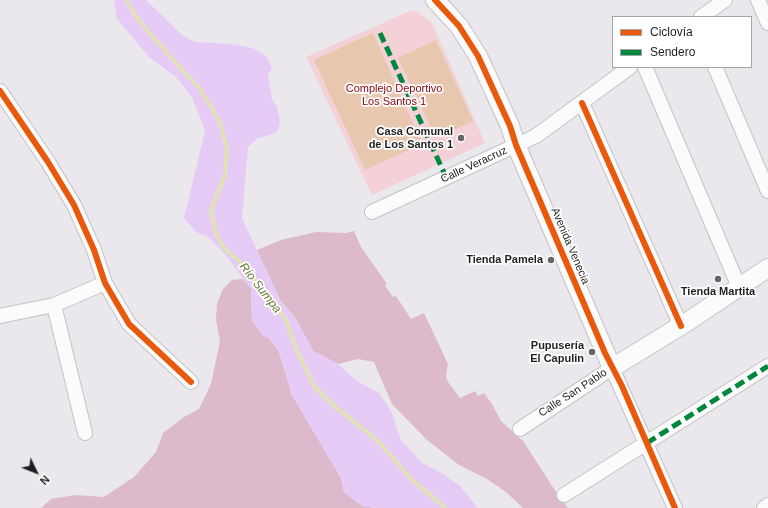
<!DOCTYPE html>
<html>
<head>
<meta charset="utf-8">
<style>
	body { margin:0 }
	#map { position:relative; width:768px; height:508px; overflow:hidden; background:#eae7ed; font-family:Arial,sans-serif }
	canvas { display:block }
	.legend { position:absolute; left:612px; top:16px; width:140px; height:52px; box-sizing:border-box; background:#fff; border:1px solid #a5a5a5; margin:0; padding:5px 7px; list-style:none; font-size:12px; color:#1f1f1f }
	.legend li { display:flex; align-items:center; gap:8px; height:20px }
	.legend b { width:20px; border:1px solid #a5a5a5 }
	.north { position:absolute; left:16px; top:452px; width:40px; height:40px; -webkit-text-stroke:3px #fff; paint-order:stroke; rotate:133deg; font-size:11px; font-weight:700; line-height:16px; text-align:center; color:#1f1f1f }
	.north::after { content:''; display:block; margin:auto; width:14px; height:18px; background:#1f1f1f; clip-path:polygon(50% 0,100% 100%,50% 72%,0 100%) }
</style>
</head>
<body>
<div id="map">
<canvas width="768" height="508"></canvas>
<ul class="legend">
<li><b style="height:5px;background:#e8590c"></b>Ciclovía</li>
<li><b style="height:5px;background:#00873e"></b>Sendero</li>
</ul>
<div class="north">N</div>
</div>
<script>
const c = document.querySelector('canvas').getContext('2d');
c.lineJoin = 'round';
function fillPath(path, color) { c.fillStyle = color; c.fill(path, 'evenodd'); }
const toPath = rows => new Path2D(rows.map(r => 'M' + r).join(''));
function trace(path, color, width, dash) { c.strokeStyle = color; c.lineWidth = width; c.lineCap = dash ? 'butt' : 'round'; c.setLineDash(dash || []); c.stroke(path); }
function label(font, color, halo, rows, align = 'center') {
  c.font = font + ' Arial,sans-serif'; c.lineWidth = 3.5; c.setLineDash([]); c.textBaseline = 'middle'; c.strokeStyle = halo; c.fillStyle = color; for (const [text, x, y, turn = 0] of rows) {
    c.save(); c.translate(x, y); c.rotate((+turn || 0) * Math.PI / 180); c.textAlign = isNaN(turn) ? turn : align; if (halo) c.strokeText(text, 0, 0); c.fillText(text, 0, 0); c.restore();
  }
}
const forest = toPath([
	[354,231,361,247,387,284,385,286,393,297,396,296,411,319,424,313,448,364,446,376,448,382,460,398,475,391,478,396,484,393,492,404,501,421,523,441,560,498,568,508,523,508,506,492,487,479,459,465,427,440,392,404,374,362,358,359,338,364,313,351,296,319,280,300,257,250,281,240,316,232,346,233],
	[243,279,251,288,252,320,262,335,269,338,279,352,292,395,341,478,344,492,363,506,376,508,41,508,51,499,76,495,104,497,134,477,156,452,163,433,184,417,199,409,211,384,220,341,216,320,217,304,223,289,232,280]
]);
const sand = toPath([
	[114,0,146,0,183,36,196,42,231,44,253,48,267,57,272,68,268,76,272,99,277,107,280,121,278,131,270,135,258,138,248,147,242,218,280,300,296,319,313,351,338,364,357,381,379,393,391,411,401,440,422,463,440,472,460,486,478,508,376,508,363,506,344,493,341,478,292,395,279,352,269,338,262,335,252,320,251,288,243,279,225,254,208,237,196,232,184,218,205,131,192,97,176,77,149,57,117,19]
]);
const park = toPath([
	[410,11,416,11,422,15,432,23,485,143,372,195,306,57]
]);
const pitch = toPath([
	[373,33,422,144,365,170,314,60],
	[436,40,473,121,436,138,398,58]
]);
const stream = toPath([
	[126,0,137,18,173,60,199,88,219,120,227,148,225,175,211,210,216,234,224,248,244,265,286,320,297,351,314,386,333,405,378,441,413,481,446,508]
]);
const minor = toPath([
	[758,0,768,23],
	[701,17,725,0],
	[645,67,739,287],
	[715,67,768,191],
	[0,91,48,162,74,205,94,250,105,283,129,324,191,382],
	[582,103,681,326],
	[372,212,536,136,630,67],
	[54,305,85,433],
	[0,316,54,305,105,283],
	[520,429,612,368,675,508],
	[564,495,768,366],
	[764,508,768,505]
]);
const tertiary = toPath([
	[435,0,459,26,478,56,510,126,516,145,612,368,687,322,768,268]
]);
const quiet = toPath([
	[380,33,446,177],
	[647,443,768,366]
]);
const cycleway = toPath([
	[435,0,459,26,478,56,510,126,516,145,605,353,622,386,675,508],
	[0,91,48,162,74,205,94,250,105,283,129,324,191,382],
	[582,103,681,326]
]);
const markers = [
	[461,138,4,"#666567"],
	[551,260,4,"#666567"],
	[718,279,4,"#666567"],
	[592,352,4,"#666567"]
];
const parkNames = [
	["Complejo Deportivo",394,89],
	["Los Santos 1",394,102]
];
const poiNames = [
	["Casa Comunal",453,132],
	["de Los Santos 1",453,145],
	["Tienda Pamela",543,260],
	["Tienda Martita",718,292,"center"],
	["Pupusería",584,346],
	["El Capulin",584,359]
];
const streetNames = [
	["Calle Veracruz",474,165,-25],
	["Avenida Venecia",570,246,67],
	["Calle San Pablo",573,393,-33]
];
const waterNames = [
	["Río Sumpa",260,288,52]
];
fillPath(forest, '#ddbacb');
fillPath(sand, '#e7cbf7');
fillPath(park, '#f4d1d6');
fillPath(pitch, '#e7c8af');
trace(stream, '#e0e3b8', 4);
trace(minor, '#c5c3c6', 16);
trace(tertiary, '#c5c3c6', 20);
trace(minor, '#fcfbfc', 14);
trace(tertiary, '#fcfbfc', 18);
trace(quiet, '#00873e', 5, [10, 5]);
trace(cycleway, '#e8590c', 6);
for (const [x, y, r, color] of markers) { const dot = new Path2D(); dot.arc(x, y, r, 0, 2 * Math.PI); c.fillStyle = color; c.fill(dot); trace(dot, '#fff', 1.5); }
label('11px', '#85040c', '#fff', parkNames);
label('bold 11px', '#1f1f1f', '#fff', poiNames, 'right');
label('11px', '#1f1f1f', '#fff', streetNames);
label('italic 12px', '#627c32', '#fff', waterNames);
</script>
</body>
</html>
